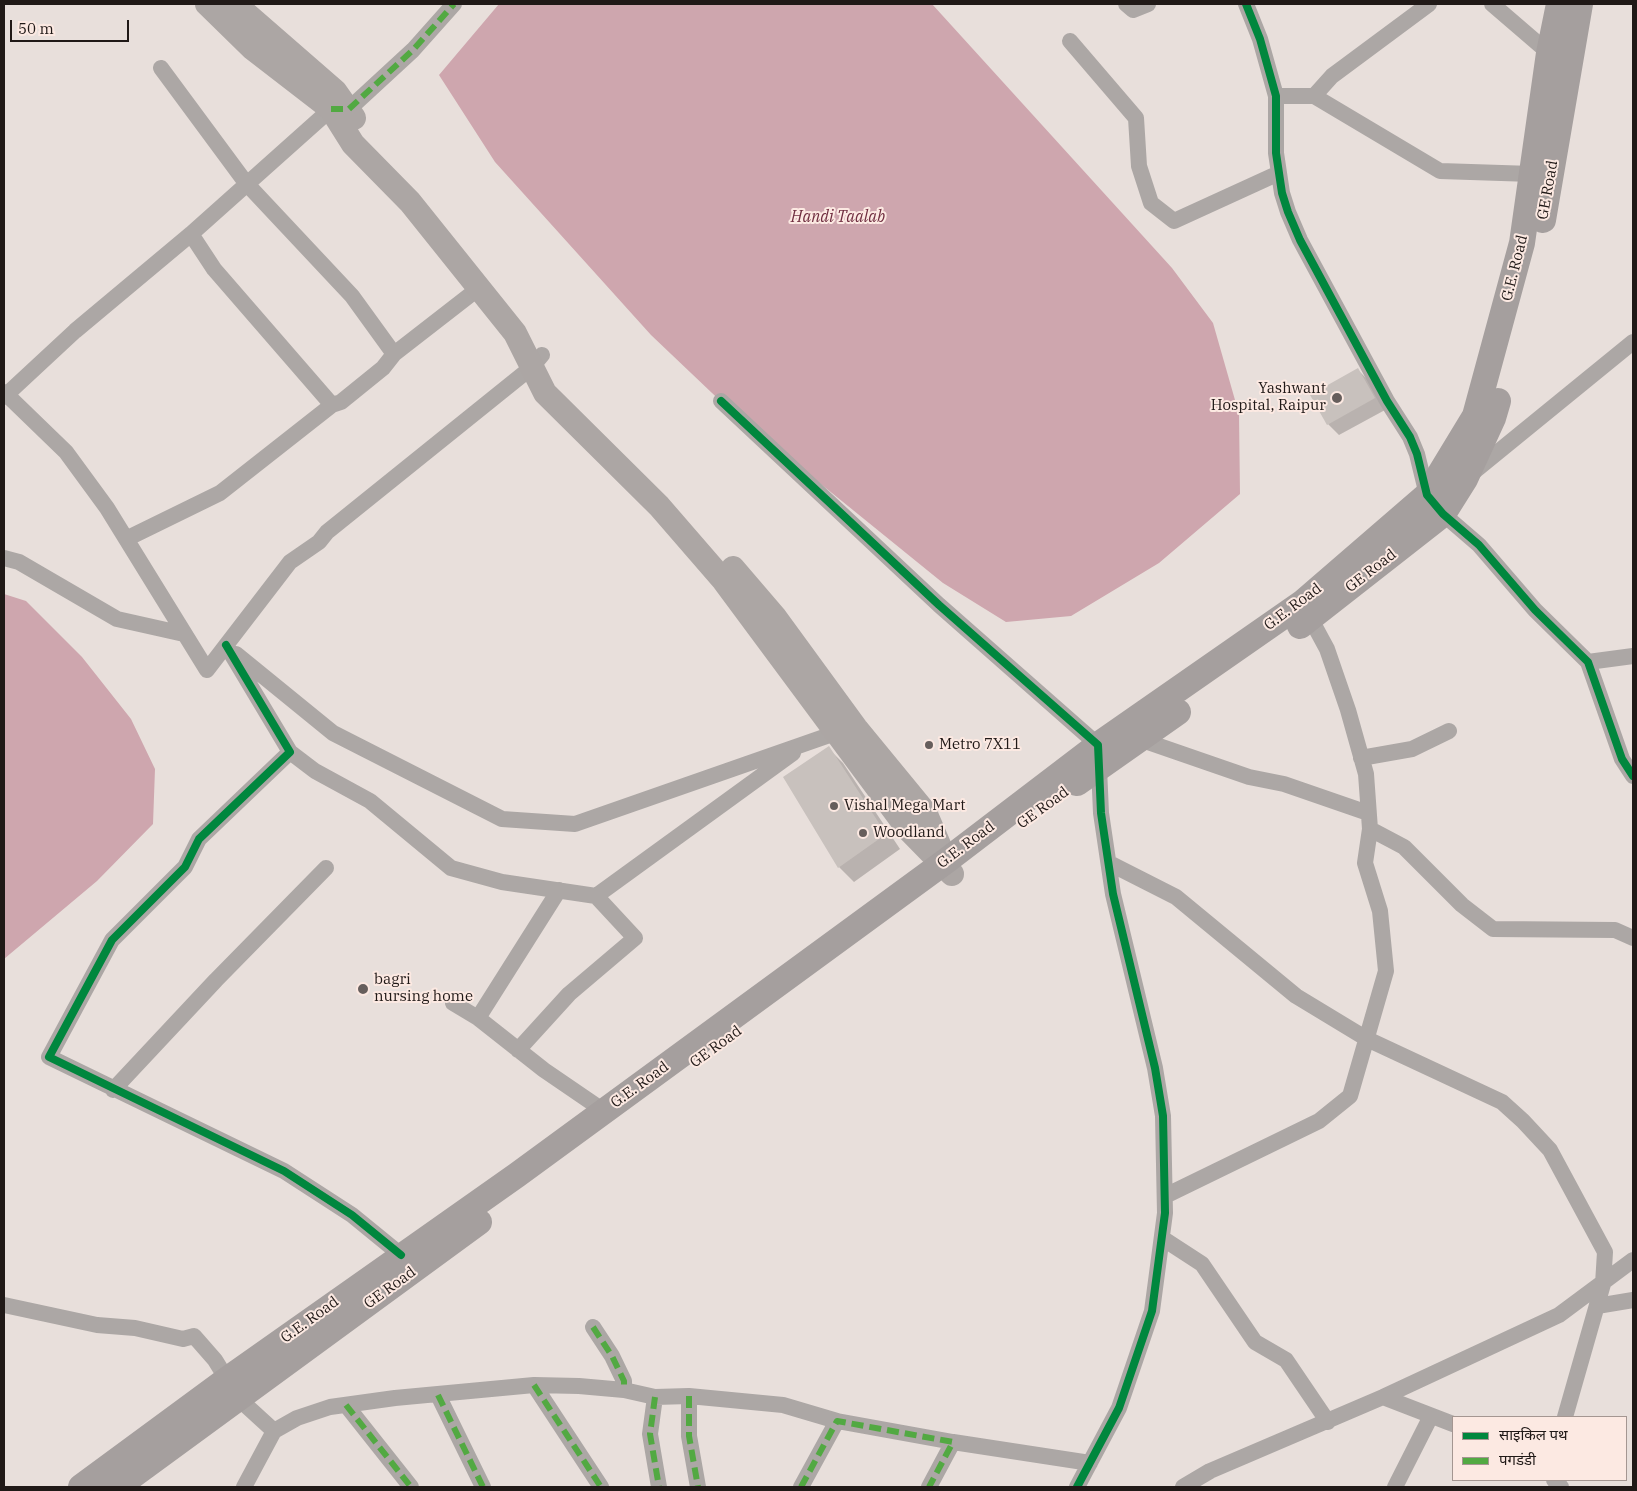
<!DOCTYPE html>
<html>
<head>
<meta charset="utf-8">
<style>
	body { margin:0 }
	#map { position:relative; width:1637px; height:1491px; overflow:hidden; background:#e8dfdb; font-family:"IBM Plex Serif","Noto Sans Devanagari",serif }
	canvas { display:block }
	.frame { position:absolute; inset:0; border:5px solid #201917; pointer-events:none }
	.legend { position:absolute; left:1452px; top:1416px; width:175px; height:65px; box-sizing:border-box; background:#fce9e2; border:1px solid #a49691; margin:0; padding:6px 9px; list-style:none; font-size:15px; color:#201917 }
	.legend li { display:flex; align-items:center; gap:10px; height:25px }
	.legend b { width:25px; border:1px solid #a49691 }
	.scale { position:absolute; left:10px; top:20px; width:119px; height:22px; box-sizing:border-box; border:2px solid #201917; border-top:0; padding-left:6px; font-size:15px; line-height:18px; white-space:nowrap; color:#201917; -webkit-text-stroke:4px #fce9e2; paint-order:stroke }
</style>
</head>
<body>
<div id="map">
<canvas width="1637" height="1491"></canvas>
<div class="frame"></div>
<ul class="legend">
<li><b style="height:6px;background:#00873e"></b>साइकिल पथ</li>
<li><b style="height:6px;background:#52a942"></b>पगडंडी</li>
</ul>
<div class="scale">50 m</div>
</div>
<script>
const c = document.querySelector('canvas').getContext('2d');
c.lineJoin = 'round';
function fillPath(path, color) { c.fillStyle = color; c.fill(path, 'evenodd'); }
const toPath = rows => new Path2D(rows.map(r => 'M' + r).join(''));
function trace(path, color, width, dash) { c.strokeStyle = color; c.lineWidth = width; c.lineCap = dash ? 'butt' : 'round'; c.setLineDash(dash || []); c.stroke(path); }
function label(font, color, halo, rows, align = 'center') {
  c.font = font + ' "IBM Plex Serif",serif'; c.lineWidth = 4; c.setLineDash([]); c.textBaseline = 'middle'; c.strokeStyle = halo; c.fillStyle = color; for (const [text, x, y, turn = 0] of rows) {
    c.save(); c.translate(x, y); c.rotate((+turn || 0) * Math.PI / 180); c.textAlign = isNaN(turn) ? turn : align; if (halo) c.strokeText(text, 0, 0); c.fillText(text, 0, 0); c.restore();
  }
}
const water = toPath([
	[499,4,932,4,1172,268,1213,323,1239,414,1240,494,1159,563,1071,616,1006,622,943,583,732,412,651,335,495,162,439,75],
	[4,594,26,601,82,657,131,719,155,769,153,824,97,881,4,959]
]);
const shadow = toPath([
	[1358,370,1369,381,1385,410,1339,435,1328,424],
	[828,748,843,763,900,849,854,882,839,867]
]);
const building = toPath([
	[1358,368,1375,398,1327,425,1310,395],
	[829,746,886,834,838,868,783,777]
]);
const street = toPath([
	[1126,4,1133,10,1148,4],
	[1246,4,1260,39,1276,96,1276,153,1282,193,1288,212,1300,240,1387,401,1410,437,1417,454,1427,495,1443,514,1479,545,1535,610,1588,662,1622,759,1633,776],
	[1492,4,1549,53],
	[1070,41,1136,118,1139,166,1151,203,1174,221,1279,173],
	[161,68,246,183,352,296,394,354],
	[1276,96,1314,96,1440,171,1532,174],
	[1314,96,1332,76,1429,4],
	[191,234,214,269,332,405],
	[4,392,66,452,107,508,207,670,290,562,319,542,327,532,532,367,542,355],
	[4,397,75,331,191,234,331,109,349,109,413,50,454,4],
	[721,401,939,605,1098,745,1101,813,1113,894,1155,1068,1163,1116,1165,1213,1152,1311,1119,1408,1077,1487],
	[1471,474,1633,342],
	[126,539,220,493,332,405,341,402,383,368,394,354,479,288],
	[4,558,19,562,117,619,184,634],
	[226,645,290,752,199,839,185,867,112,940,49,1057,284,1171,352,1215,401,1255],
	[236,654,333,733,502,819,575,824,844,730],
	[1588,662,1633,656],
	[1139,739,1249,777,1284,784,1368,813],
	[290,752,315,771,370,801,451,868,502,882,596,896,793,753],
	[1361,758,1412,749,1449,731],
	[1370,829,1404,847,1462,905,1493,929,1615,930,1633,938],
	[1109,863,1176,897,1296,996,1367,1039,1502,1102,1523,1121,1550,1150,1605,1252,1603,1284,1565,1417],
	[453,1003,478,1018,544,1070,604,1111],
	[478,1018,559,890],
	[518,1050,569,994,635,938,596,896],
	[113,1090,216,980,326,868],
	[1165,1196,1319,1121,1350,1096,1386,971,1380,911,1365,863,1370,829,1366,774,1348,710,1327,649,1307,612],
	[1162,1238,1202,1264,1255,1342,1286,1360,1328,1422],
	[4,1305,97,1325,135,1328,183,1339,194,1336,215,1360,239,1399,274,1431],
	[1597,1306,1633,1300],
	[593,1327,612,1356,624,1381,624,1390],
	[534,1385,601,1487],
	[438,1395,483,1487],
	[689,1396,689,1436,698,1487],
	[655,1397,650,1434,659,1487],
	[1383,1397,1453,1424],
	[346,1405,411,1487],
	[1554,1480,1561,1487],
	[244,1487,274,1431,297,1418,330,1407,395,1398,534,1385,579,1386,624,1390,655,1397,689,1396,783,1405,837,1421],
	[801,1487,837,1421,953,1442,1090,1463],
	[929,1487,953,1442],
	[1183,1487,1210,1471,1383,1397,1559,1315,1633,1260],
	[1395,1487,1431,1416]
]);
const secondary = toPath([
	[207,4,252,48,331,109,353,144,410,202,515,333,545,393,659,506,724,581,908,829,952,874],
	[235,4,335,91,354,118],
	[733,568,775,617,856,728,925,812,945,859]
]);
const primary = toPath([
	[1543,220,1580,4],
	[1300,626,1443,514,1465,479,1493,418,1498,401],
	[1077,783,1178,712],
	[81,1487,225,1381,517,1175,946,861,1098,745,1302,603,1427,495,1475,416,1522,243,1549,53,1559,4],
	[117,1487,479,1222]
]);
const quiet = toPath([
	[331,109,349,109,413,50,454,4],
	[593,1327,612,1356,624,1381,624,1390],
	[534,1385,601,1487],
	[438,1395,483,1487],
	[689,1396,689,1436,698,1487],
	[655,1397,650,1434,659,1487],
	[346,1405,411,1487],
	[801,1487,837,1421,953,1442,929,1487]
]);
const cycleway = toPath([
	[1246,4,1260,39,1276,96,1276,153,1282,193,1288,212,1300,240,1387,401,1410,437,1417,454,1427,495,1443,514,1479,545,1535,610,1588,662,1622,759,1633,776],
	[721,401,939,605,1098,745,1101,813,1113,894,1155,1068,1163,1116,1165,1213,1152,1311,1119,1408,1077,1487],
	[226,645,290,752,199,839,185,867,112,940,49,1057,284,1171,352,1215,401,1255]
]);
const markers = [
	[1337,398,6,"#665e5c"],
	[929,745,5,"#665e5c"],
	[834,806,5,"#665e5c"],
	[863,833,5,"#665e5c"],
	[363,989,6,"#665e5c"]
];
const streetNames = [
	["GE Road",1548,190,-80],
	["G.E. Road",1515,268,-76],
	["GE Road",1371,571,-38],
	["G.E. Road",1293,607,-37],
	["GE Road",1043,808,-36],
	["G.E. Road",966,845,-37],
	["GE Road",716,1047,-36],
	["G.E. Road",640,1085,-36],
	["GE Road",390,1288,-36],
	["G.E. Road",310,1320,-36]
];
const poiNames = [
	["Yashwant",1326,389,"right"],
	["Hospital, Raipur",1326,406,"right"],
	["Metro 7X11",939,745],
	["Vishal Mega Mart",844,806],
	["Woodland",873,833],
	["bagri",374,980],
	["nursing home",374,997]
];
const waterNames = [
	["Handi Taalab",838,217]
];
fillPath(water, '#cea6ae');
fillPath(shadow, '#0003');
fillPath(building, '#c8c1bd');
trace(street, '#aca7a5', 16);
trace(secondary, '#aca6a4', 24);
trace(primary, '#a59f9e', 26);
trace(quiet, '#52a942', 6, [12, 6]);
trace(cycleway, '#00873e', 8);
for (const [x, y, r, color] of markers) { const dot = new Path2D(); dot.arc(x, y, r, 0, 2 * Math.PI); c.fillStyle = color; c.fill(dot); trace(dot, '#fce9e2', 2); }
label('15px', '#201917', '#fce9e2', streetNames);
label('15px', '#201917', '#fce9e2', poiNames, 'left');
label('italic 16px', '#702e40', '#fce9e2', waterNames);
</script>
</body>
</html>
